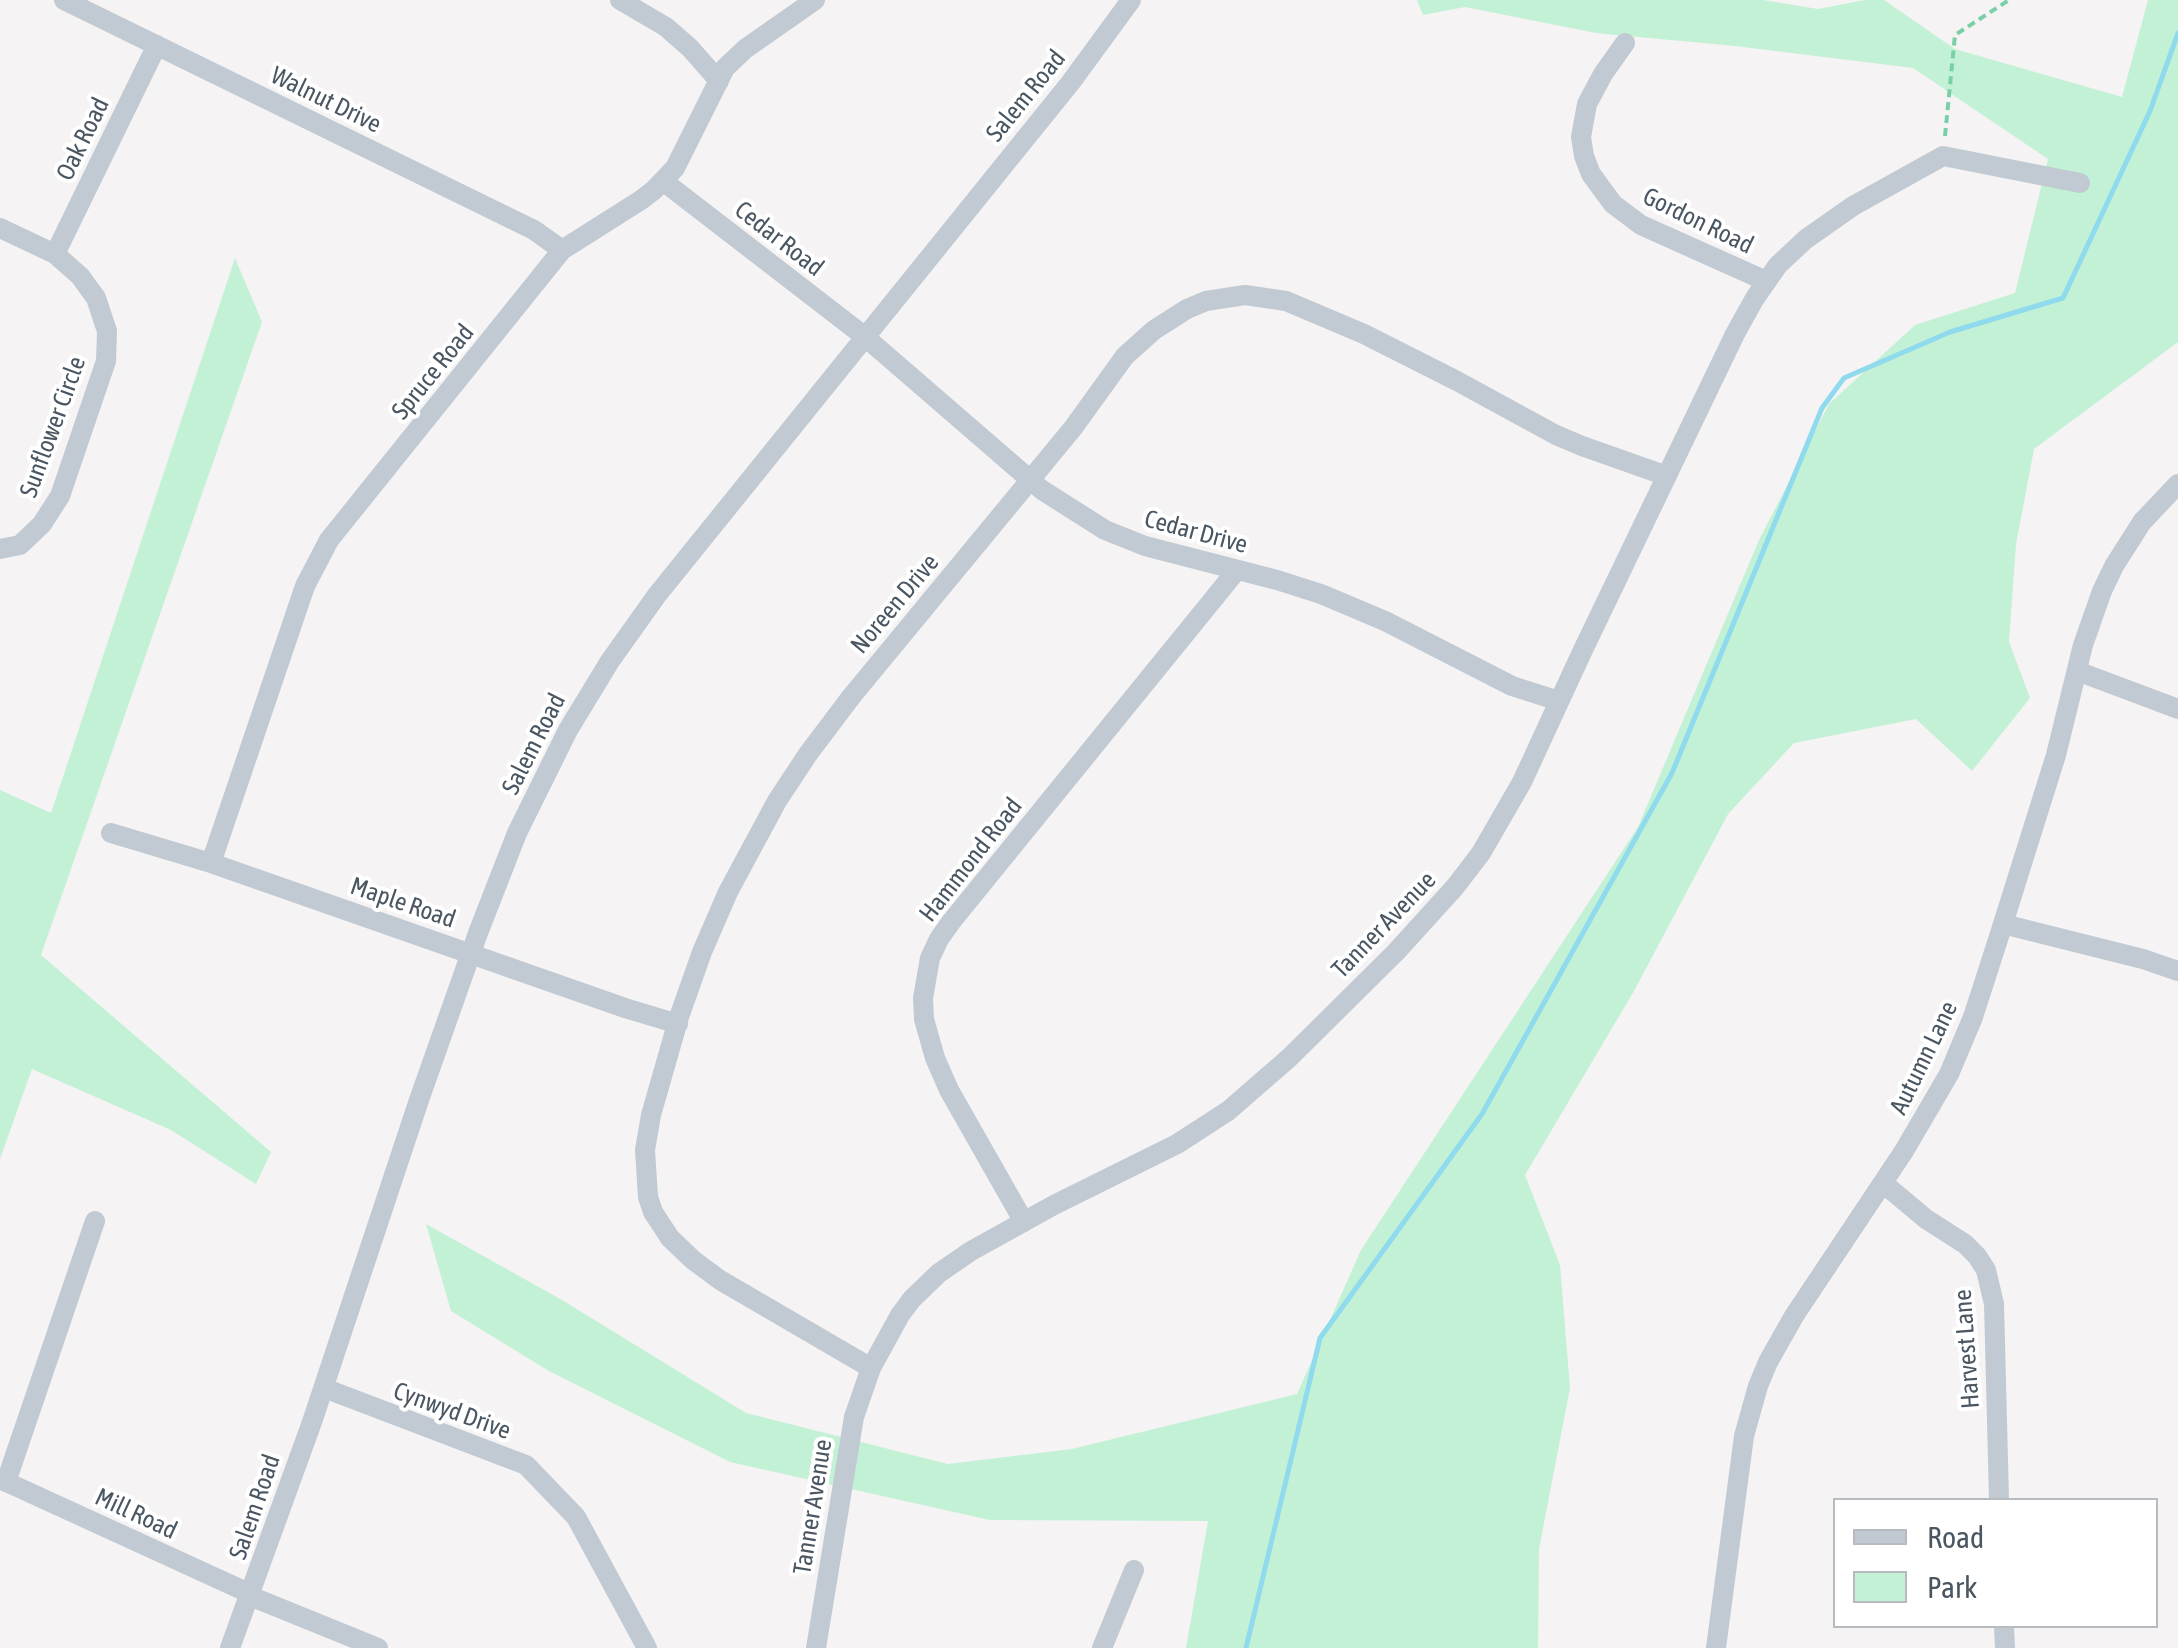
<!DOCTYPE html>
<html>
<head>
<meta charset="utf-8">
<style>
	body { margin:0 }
	#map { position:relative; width:2178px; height:1648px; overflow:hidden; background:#f5f3f3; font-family:"Asap Condensed",sans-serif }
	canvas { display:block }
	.legend { position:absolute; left:1833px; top:1498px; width:325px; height:130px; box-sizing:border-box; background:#fff; border:2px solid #b7bbc0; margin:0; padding:12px 18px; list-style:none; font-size:30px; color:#4a5661 }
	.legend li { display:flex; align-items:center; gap:20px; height:50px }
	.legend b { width:50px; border:2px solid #b7bbc0 }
</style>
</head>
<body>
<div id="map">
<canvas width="2178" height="1648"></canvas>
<ul class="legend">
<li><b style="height:12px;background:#c1cad2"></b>Road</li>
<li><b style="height:28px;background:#c3f1d5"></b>Park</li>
</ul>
</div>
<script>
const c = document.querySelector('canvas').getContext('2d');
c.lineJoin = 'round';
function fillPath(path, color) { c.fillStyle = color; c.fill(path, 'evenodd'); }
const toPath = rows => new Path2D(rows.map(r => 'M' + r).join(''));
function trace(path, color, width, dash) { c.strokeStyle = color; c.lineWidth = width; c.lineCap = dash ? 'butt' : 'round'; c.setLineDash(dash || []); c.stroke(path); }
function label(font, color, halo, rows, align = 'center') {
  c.font = font + ' "Asap Condensed",sans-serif'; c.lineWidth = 8; c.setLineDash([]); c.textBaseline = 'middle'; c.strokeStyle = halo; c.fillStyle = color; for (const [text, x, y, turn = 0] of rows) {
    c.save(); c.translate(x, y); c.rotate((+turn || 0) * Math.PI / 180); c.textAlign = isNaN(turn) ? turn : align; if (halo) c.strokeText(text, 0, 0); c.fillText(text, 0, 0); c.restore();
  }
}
const green = toPath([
	[1417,0,1763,0,1818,9,1865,0,1884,0,1955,49,2122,97,2148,0,2178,0,2178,342,2034,449,2016,544,2009,642,2030,698,1972,771,1916,719,1794,743,1728,814,1634,991,1525,1175,1560,1265,1570,1388,1539,1549,1538,1648,1186,1648,1208,1521,990,1520,730,1462,549,1371,451,1311,426,1224,562,1300,746,1413,948,1464,1072,1449,1297,1394,1361,1250,1638,827,1759,540,1829,404,1915,325,2015,293,2048,159,1913,68,1735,46,1596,33,1465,7,1423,15],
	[235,258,262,322,41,955,271,1152,256,1184,171,1130,32,1069,0,1159,0,790,51,813]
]);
const stream = toPath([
	[1246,1648,1320,1338,1482,1114,1672,773,1822,408,1844,378,1950,332,2063,298,2150,111,2178,33]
]);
const path = toPath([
	[1945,136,1955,35,2009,0]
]);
const minor = toPath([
	[64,0,534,230,562,250],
	[620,0,666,27,690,48,719,81],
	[1625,43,1603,74,1587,104,1581,137,1584,156,1591,174,1613,204,1641,225,1766,281],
	[663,181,864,336,1042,490,1105,530,1145,546,1277,580,1321,594,1385,621,1512,686,1559,701],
	[0,228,55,254,80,276,96,298,107,331,106,361,60,496,42,524,20,545,0,549],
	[55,254,157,45],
	[2077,671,2178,709],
	[111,833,211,863,625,1008,678,1024],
	[211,863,305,586,329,540,562,250,641,200,654,190,675,168,725,68,745,49,815,0],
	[2003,924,2143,959,2178,971],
	[1883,1183,1926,1219,1965,1244,1977,1256,1986,1270,1994,1304,1999,1500],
	[1024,1222,949,1090,935,1058,924,1019,923,998,930,958,939,939,951,922,1237,570],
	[871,1368,720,1280,693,1260,670,1238,653,1212,648,1197,645,1150,651,1115,679,1017,702,952,728,892,777,801,808,754,851,697,1073,428,1125,356,1154,330,1187,309,1206,301,1245,295,1286,301,1364,334,1457,381,1556,435,1582,446,1667,476],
	[324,1388,526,1465,576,1517,647,1648],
	[0,1479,251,1594],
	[6,1482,95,1221],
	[250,1596,378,1648],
	[2004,1626,2005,1648],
	[230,1648,312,1422,419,1100,478,933,517,833,568,730,610,661,657,595,1071,82,1131,0],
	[816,1648,854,1417,871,1368,900,1315,912,1299,939,1273,971,1251,1054,1205,1177,1144,1228,1111,1289,1058,1396,952,1455,887,1481,853,1522,782,1582,652,1735,334,1755,298,1778,265,1806,239,1853,206,1943,156,2080,183],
	[1102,1648,1134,1570],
	[1716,1648,1744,1436,1758,1386,1768,1362,1794,1316,1904,1151,1949,1074,1973,1017,2003,924,2056,755,2083,645,2102,591,2114,566,2142,522,2178,484]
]);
const streetNames = [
	["Salem Road",1026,96,-51],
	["Walnut Drive",326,100,26],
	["Oak Road",83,139,-64],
	["Gordon Road",1698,221,26],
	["Cedar Road",779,239,38],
	["Spruce Road",433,372,-51],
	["Sunflower Circle",53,427,-70],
	["Cedar Drive",1196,532,15],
	["Noreen Drive",895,604,-50],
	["Salem Road",534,744,-63],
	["Hammond Road",971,860,-52],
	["Maple Road",403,903,19],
	["Tanner Avenue",1384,925,-46],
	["Autumn Lane",1924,1058,-64],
	["Harvest Lane",1967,1349,-94],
	["Cynwyd Drive",452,1411,20],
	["Salem Road",255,1507,-71],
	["Tanner Avenue",813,1507,-81],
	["Mill Road",136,1514,25]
];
fillPath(green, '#c3f1d5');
trace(stream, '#90daee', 5);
trace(path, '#7ad0a6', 4, [8, 5]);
trace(minor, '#c1cad2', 20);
label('25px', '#4a5661', '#fff', streetNames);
</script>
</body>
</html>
